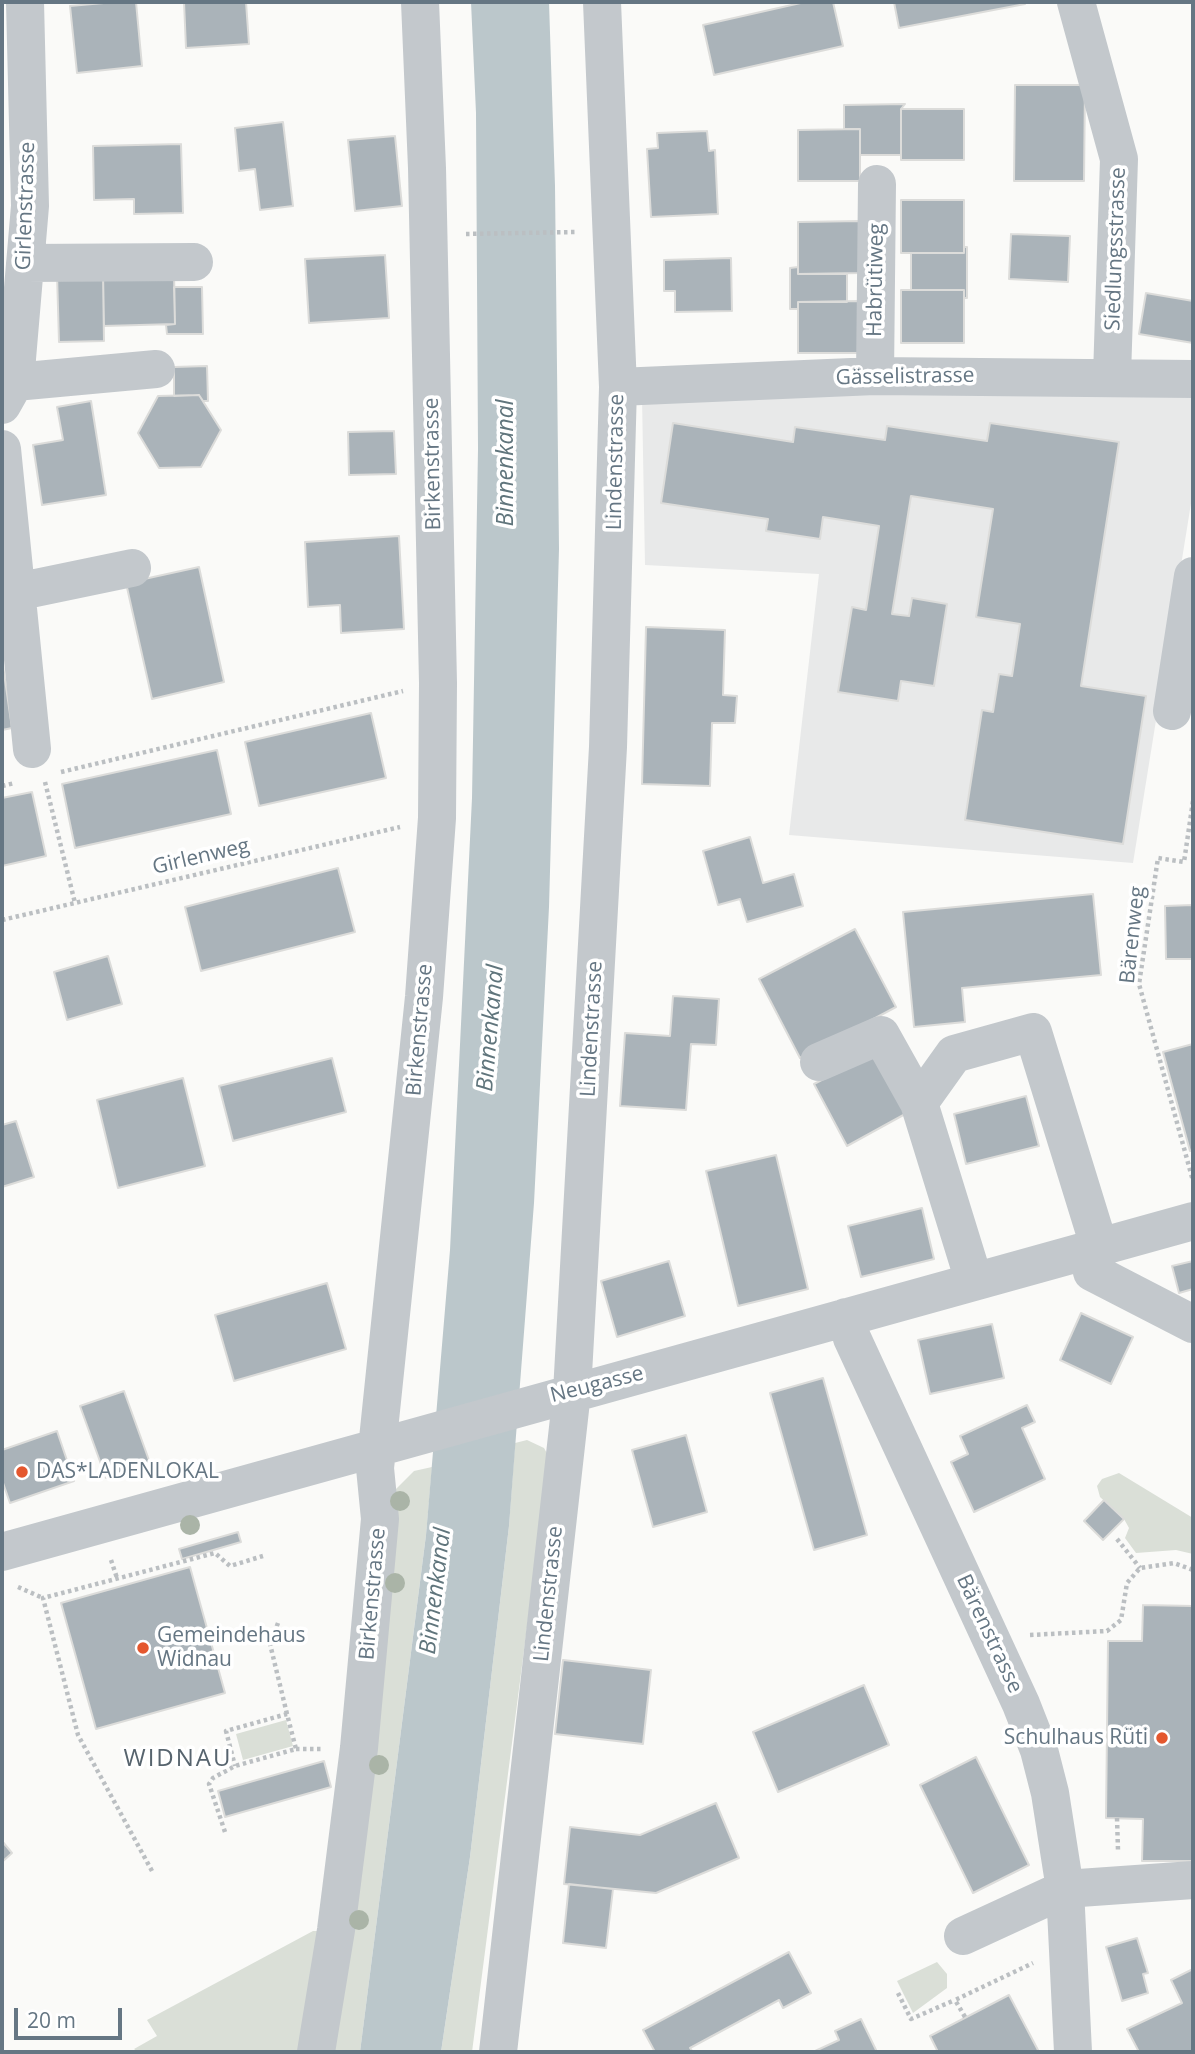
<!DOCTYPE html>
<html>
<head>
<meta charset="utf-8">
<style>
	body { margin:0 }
	#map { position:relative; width:1195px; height:2054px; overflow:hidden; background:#fafaf8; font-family:"Open Sans",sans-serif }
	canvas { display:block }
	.frame { position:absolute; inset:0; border:4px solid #657683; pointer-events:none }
	.scale { position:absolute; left:14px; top:2008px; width:108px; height:32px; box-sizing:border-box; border:4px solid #657683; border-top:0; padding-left:9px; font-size:21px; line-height:24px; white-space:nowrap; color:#657683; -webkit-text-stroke:5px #fff; paint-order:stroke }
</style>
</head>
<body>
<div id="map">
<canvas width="1195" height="2054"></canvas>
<div class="frame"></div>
<div class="scale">20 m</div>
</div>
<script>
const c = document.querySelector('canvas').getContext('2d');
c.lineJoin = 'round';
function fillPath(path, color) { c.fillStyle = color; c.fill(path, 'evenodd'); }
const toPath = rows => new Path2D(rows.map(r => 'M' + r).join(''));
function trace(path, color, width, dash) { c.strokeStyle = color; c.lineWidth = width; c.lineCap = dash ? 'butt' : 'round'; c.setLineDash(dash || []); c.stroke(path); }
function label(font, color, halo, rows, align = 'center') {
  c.font = font + ' "Open Sans",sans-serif'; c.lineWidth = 7; c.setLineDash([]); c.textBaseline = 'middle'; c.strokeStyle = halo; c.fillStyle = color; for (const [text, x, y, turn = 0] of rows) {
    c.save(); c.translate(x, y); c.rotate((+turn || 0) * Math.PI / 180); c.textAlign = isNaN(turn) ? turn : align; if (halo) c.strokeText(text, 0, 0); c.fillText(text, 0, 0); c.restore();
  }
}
const built = toPath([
	[1193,392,1193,491,1133,863,789,835,819,574,645,565,642,397]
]);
const green = toPath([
	[527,1440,544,1448,549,1457,472,2052,441,2052,470,1857,509,1526,515,1443],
	[432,1467,426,1535,360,2052,324,2052,396,1489,414,1471],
	[1119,1473,1193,1518,1193,1554,1176,1550,1136,1553,1125,1538,1129,1528,1124,1519,1100,1497,1097,1486,1102,1479],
	[286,1720,293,1746,243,1760,236,1734],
	[313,1931,321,1931,305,2052,138,2052,134,2049,157,2036,147,2020],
	[937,1962,947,1974,947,1988,913,2013,897,1981]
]);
const water = toPath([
	[471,2,549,2,555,186,559,549,549,907,534,1203,509,1526,470,1857,441,2052,360,2052,426,1535,450,1250,472,798,478,449,476,113]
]);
const building = toPath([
	[115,2,136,2,142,66,77,73,70,6,115,2],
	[184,2,246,2,249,44,186,48,184,2],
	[805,2,833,2,843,46,714,75,703,25,805,2],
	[894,2,1025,2,1025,4,899,28,894,2],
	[1015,85,1085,85,1084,181,1014,181,1015,85],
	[905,104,901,109,901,155,860,155,860,129,844,129,844,105,905,104],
	[901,109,964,109,964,160,901,160,901,109],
	[283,122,293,206,260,210,255,169,239,171,235,128,283,122],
	[860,129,860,181,798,181,798,130,860,129],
	[707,131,709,151,715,150,718,214,651,217,647,149,658,148,657,133,707,131],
	[395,136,402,206,355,211,348,140,395,136],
	[181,144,183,213,134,214,134,199,94,200,93,146,181,144],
	[901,200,964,200,964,253,901,253,901,200],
	[861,221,861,273,798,274,798,222,861,221],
	[1011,234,1070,236,1068,282,1009,279,1011,234],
	[964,247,967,247,967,298,964,298,964,290,911,290,911,253,964,253,964,247],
	[385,255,389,318,309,323,305,259,385,255],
	[731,258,732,311,675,312,675,291,664,291,664,260,731,258],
	[798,267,798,274,847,274,847,302,798,302,798,309,790,309,790,268,798,267],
	[174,272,175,324,104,326,103,273,174,272],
	[103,273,104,341,59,342,57,274,103,273],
	[174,287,202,287,203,334,167,334,166,325,175,324,174,287],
	[901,290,964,290,964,343,901,343,901,290],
	[1146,293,1193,301,1193,343,1139,334,1146,293],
	[861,301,861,353,798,353,798,302,861,301],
	[207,366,208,401,203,401,199,395,174,396,174,367,207,366],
	[199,395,221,430,201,467,159,468,138,433,158,396,199,395],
	[91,401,106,495,42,505,33,445,63,440,57,407,91,401],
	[673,423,793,442,795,427,885,440,887,426,987,441,990,423,1119,442,1081,686,1146,696,1123,844,965,820,982,710,993,712,999,674,1012,676,1020,624,976,617,993,509,911,496,892,614,909,616,912,598,947,604,934,686,901,681,898,701,838,692,852,607,866,610,879,526,823,517,820,539,766,531,768,519,661,503,673,423],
	[394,431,396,474,349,475,348,432,394,431],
	[399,536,404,629,341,633,340,605,308,607,305,542,399,536],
	[199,567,224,682,152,699,126,583,199,567],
	[646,627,725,630,723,695,737,696,735,723,712,723,710,786,642,784,646,627],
	[2,659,12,728,2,730,2,659],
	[371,713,386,778,259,806,245,742,371,713],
	[217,750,231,814,75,848,62,784,217,750],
	[32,792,46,856,2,866,2,798,32,792],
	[750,837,763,883,794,874,803,906,747,922,740,899,718,905,703,851,750,837],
	[338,868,355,932,201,971,185,907,338,868],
	[1093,894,1101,975,962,988,965,1022,914,1027,903,912,1093,894],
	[1193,905,1193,959,1166,959,1165,906,1193,905],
	[855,929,896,1007,800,1058,759,979,855,929],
	[108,956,122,1004,67,1020,54,972,108,956],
	[673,996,719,999,716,1045,691,1044,686,1110,620,1106,625,1033,670,1036,673,996],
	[1193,1044,1193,1150,1190,1151,1163,1052,1193,1044],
	[875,1052,907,1113,847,1146,814,1084,875,1052],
	[332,1058,346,1112,233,1141,219,1086,332,1058],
	[183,1078,205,1166,118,1188,97,1100,183,1078],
	[1026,1096,1039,1146,966,1164,954,1114,1026,1096],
	[16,1121,34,1177,2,1187,2,1125,16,1121],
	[776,1155,808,1289,738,1306,706,1171,776,1155],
	[922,1208,934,1259,861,1277,848,1226,922,1208],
	[669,1261,685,1316,617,1337,601,1281,669,1261],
	[1193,1261,1193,1289,1179,1293,1172,1266,1193,1261],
	[327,1283,346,1349,234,1381,215,1315,327,1283],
	[1081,1313,1133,1337,1111,1384,1060,1360,1081,1313],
	[992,1324,1004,1378,930,1394,918,1340,992,1324],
	[823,1378,867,1535,814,1550,770,1393,823,1378],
	[124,1391,150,1463,106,1478,80,1406,124,1391],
	[1027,1405,1035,1422,1022,1428,1045,1479,974,1512,951,1462,968,1454,960,1436,1027,1405],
	[57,1431,74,1481,10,1503,2,1480,2,1450,57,1431],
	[686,1435,707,1512,653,1527,632,1450,686,1435],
	[1104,1500,1124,1519,1103,1540,1084,1521,1104,1500],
	[238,1532,241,1542,182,1559,179,1549,238,1532],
	[190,1567,225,1693,96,1729,61,1603,190,1567],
	[1143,1605,1193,1606,1193,1861,1142,1861,1143,1819,1106,1818,1108,1641,1142,1641,1143,1605],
	[563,1660,651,1670,643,1744,555,1734,563,1660],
	[864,1685,889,1745,778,1792,753,1732,864,1685],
	[976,1757,1029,1865,973,1893,920,1785,976,1757],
	[324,1761,331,1787,225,1817,218,1791,324,1761],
	[716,1803,739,1858,656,1893,564,1884,570,1827,640,1835,716,1803],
	[2,1841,12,1853,2,1862,2,1841],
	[569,1884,613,1889,606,1948,563,1943,569,1884],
	[1137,1938,1148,1973,1143,1974,1148,1993,1122,2001,1106,1947,1137,1938],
	[789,1952,811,1993,783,2008,779,2000,690,2048,693,2052,655,2052,643,2030,789,1952],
	[1193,1969,1193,2051,1139,2052,1127,2029,1182,2003,1171,1980,1193,1969],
	[1009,1995,1039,2052,938,2052,930,2036,1009,1995],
	[861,2019,877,2052,813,2052,839,2040,835,2031,861,2019]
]);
const path = toPath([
	[466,234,576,232],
	[61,772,403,691],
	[45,782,75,903],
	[2,786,15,783],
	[1193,801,1184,862,1158,858,1139,984,1193,1181],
	[2,920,400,827],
	[1117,1539,1140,1568],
	[111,1560,117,1578],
	[18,1587,43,1598],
	[278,1623,270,1644,287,1714],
	[1030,1635,1107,1631,1121,1620,1127,1583,1140,1568,1174,1563,1193,1570],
	[296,1749,322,1749],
	[1117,1818,1118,1850],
	[225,1832,209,1784,213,1778,235,1766,296,1749,287,1714,226,1731,235,1766],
	[152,1871,78,1735,43,1598,215,1553,230,1566,263,1556],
	[898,1993,911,2019,955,2000],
	[965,2017,955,2000,1033,1963]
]);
const minor = toPath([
	[1076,2,1119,159,1112,376],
	[25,263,194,262],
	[875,376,877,184],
	[15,382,156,369],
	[618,387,875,376,1193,379],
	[2,405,15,382,30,206,25,2],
	[2,449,32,749],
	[2,595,132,568],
	[1172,711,1193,576],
	[819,1062,881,1035,919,1103,974,1281],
	[919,1103,954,1054,1033,1032,1099,1246],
	[1087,1249,1092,1272,1193,1324],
	[846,1317,852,1338,1021,1704,1039,1750,1050,1793,1065,1889,1073,2052],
	[2,1552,1193,1221],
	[963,1936,1065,1889,1193,1880],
	[316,2052,336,1930,359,1748,380,1519,375,1468,424,997,437,818,438,683,427,168,420,2],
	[498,2052,572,1392,608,747,618,387,602,2]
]);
const trees = [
	[400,1501],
	[190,1525],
	[395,1583],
	[379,1765],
	[359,1920]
];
const markers = [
	[22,1472,7,"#e4572e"],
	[143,1648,7,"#e4572e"],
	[1162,1738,7,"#e4572e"]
];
const streetNames = [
	["Girlenstrasse",26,206,-88],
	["Siedlungsstrasse",1116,249,-88],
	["Habrütiweg",876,280,-89],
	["Gässelistrasse",905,377,-1],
	["Lindenstrasse",616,462,-89],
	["Birkenstrasse",433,464,-91],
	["Girlenweg",201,857,-13],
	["Bärenweg",1133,935,-84],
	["Lindenstrasse",592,1029,-87],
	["Birkenstrasse",420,1030,-85],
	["Neugasse",597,1385,-14],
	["Birkenstrasse",373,1594,-85],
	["Lindenstrasse",549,1594,-84],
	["Bärenstrasse",989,1634,65]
];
const poiNames = [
	["DAS*LADENLOKAL",36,1472],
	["Gemeindehaus",157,1636],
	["Widnau",157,1660],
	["Schulhaus Rüti",1148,1738,"right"]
];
const waterNames = [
	["Binnenkanal",506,463,-90],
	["Binnenkanal",491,1028,-85],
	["Binnenkanal",436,1591,-83]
];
const quarterNames = [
	["WIDNAU",178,1759]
];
fillPath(built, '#e8e9e9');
fillPath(green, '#dadfd7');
fillPath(water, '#bbc7cb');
fillPath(building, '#aab3b9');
trace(building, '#dcdcda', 2);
trace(path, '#bbbfc2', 4.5, [3.5, 3.5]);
trace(minor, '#c3c8cc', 38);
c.fillStyle = '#aab4a7';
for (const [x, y] of trees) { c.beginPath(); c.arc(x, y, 10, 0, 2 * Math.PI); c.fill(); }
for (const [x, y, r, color] of markers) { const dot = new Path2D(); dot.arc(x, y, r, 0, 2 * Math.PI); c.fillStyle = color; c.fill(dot); trace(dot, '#fff', 2.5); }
label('21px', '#657683', '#fff', streetNames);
label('21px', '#657683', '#fff', poiNames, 'left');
label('italic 23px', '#60757c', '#fff', waterNames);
c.letterSpacing = '2px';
label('24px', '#57646e', '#fff', quarterNames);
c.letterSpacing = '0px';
</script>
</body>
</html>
